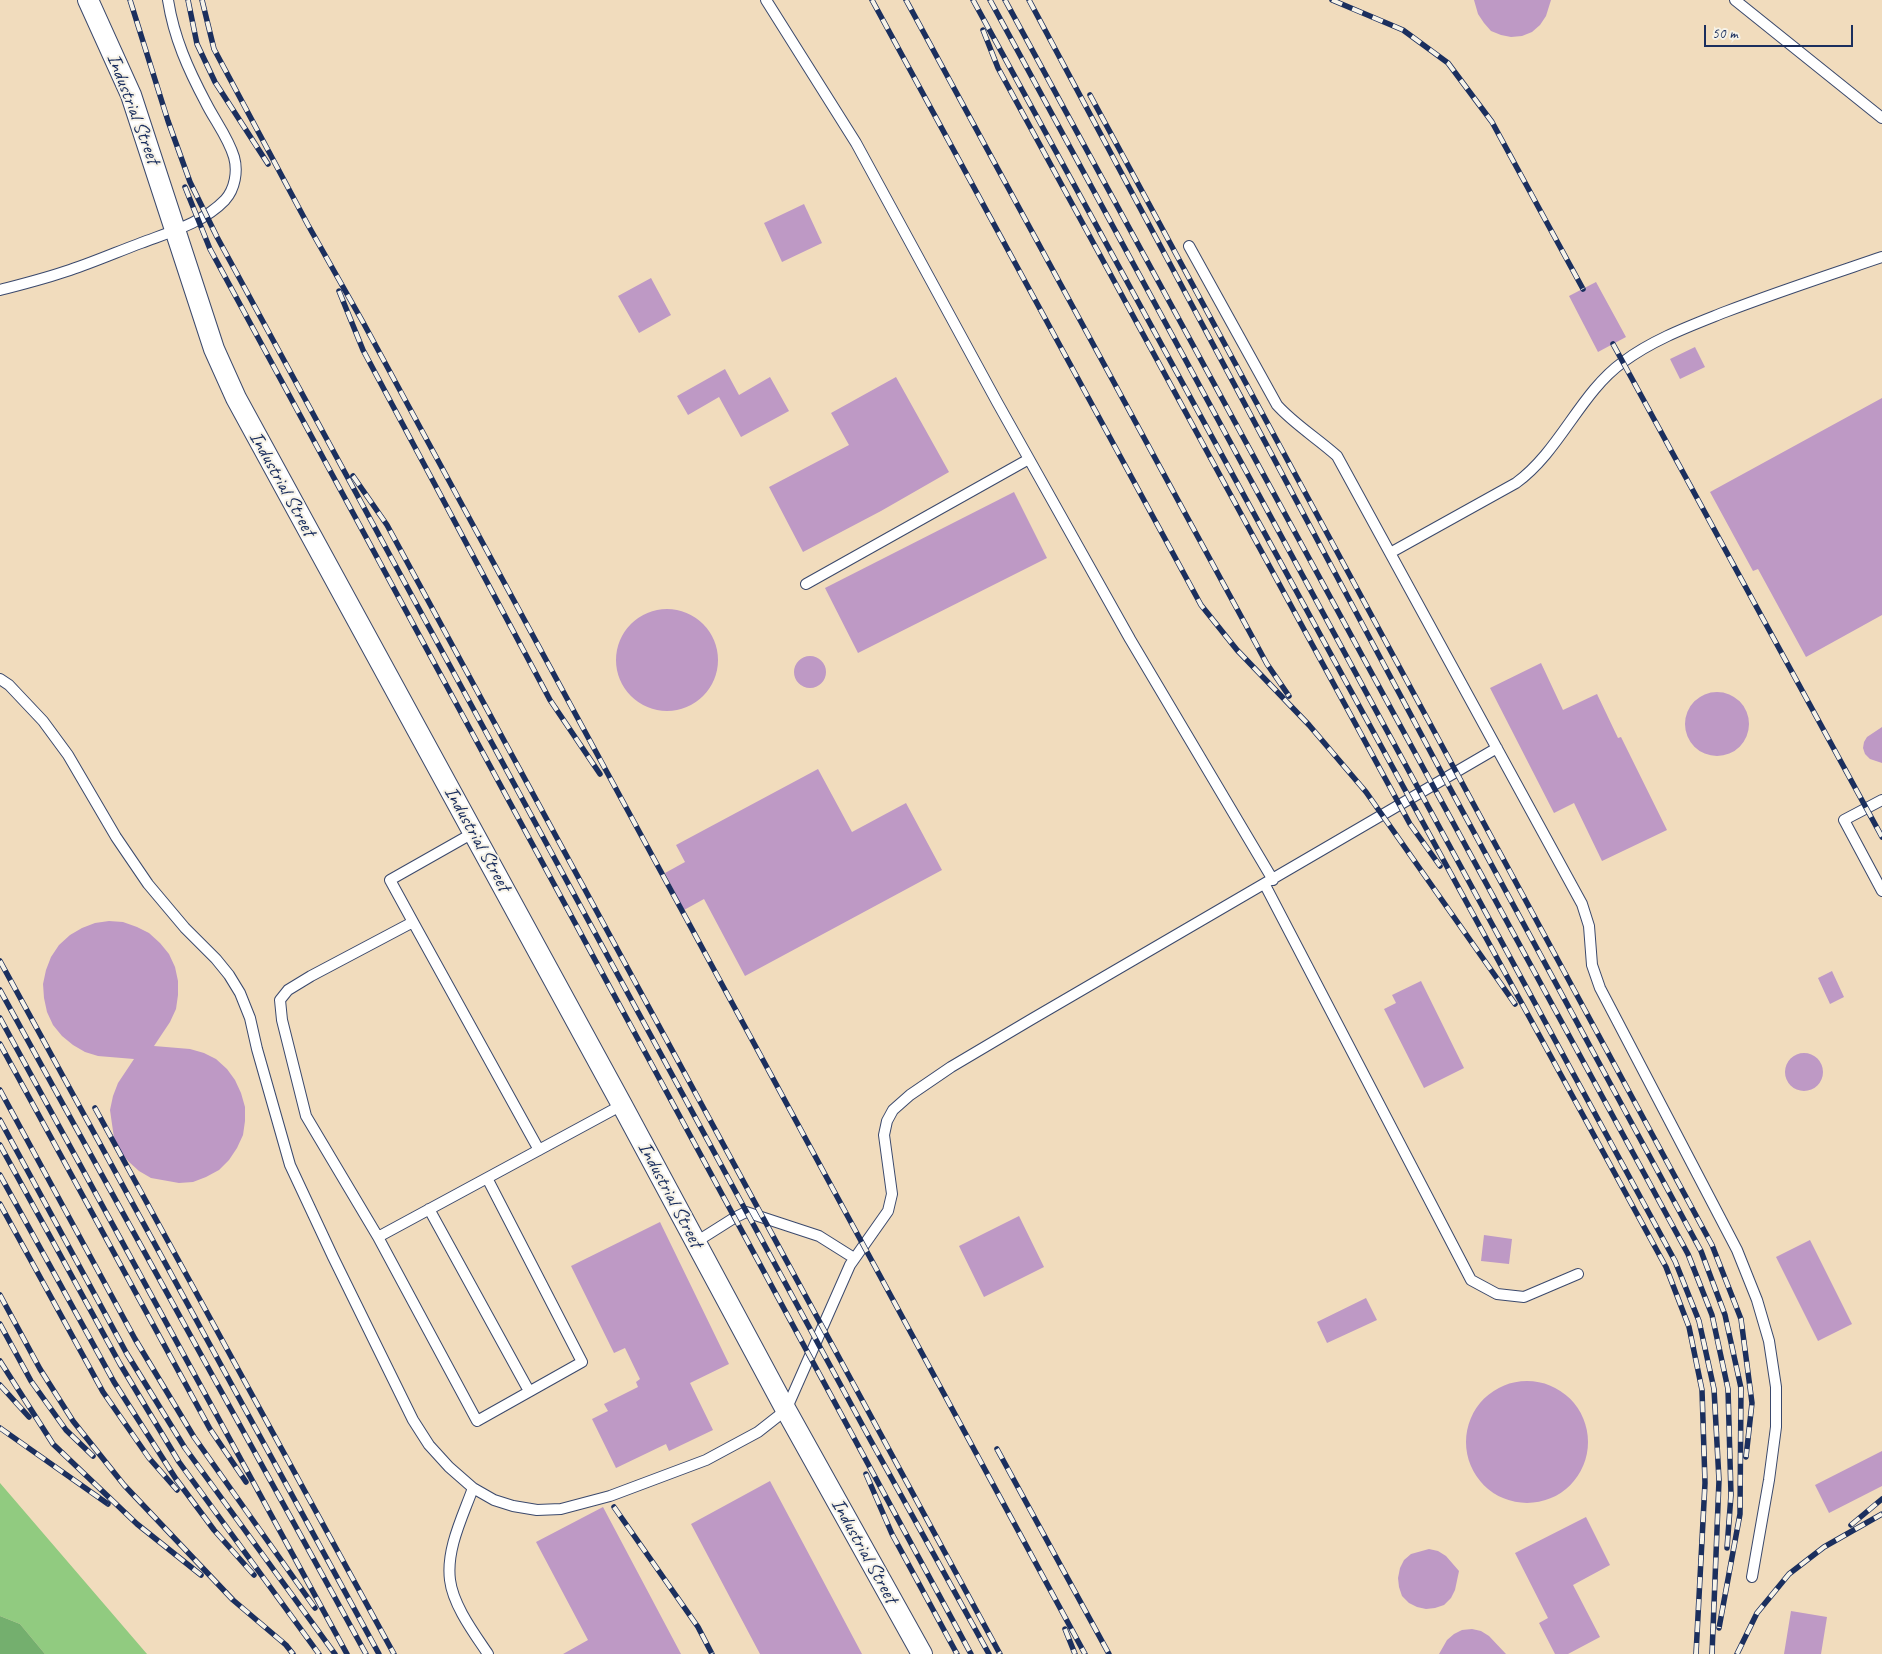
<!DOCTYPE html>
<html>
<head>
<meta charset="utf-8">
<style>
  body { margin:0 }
  #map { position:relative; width:1882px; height:1654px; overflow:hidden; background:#f1dcbd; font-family:Caveat,sans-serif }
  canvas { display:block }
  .scale { position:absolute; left:1704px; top:25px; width:149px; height:22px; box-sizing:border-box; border:2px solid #1b2f5e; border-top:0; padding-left:6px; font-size:15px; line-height:18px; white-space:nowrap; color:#1b2f5e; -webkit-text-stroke:4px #f7f3e8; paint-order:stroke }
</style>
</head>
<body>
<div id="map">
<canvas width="1882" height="1654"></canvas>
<div class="scale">50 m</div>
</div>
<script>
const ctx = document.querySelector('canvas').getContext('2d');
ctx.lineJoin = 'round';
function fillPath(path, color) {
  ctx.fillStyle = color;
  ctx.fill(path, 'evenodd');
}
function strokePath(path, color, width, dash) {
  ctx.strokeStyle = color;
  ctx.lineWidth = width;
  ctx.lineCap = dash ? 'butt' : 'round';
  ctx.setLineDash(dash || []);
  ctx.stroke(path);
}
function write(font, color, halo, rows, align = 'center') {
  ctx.font = font + ' Caveat,sans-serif';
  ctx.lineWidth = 4;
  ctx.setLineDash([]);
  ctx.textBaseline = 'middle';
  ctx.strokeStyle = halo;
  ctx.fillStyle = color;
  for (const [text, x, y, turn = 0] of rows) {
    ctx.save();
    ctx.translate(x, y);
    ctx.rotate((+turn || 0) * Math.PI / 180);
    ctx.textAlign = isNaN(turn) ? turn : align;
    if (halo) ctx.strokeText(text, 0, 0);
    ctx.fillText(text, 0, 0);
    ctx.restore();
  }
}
fillPath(new Path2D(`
  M0,1483l147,171h-102l-25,-30 -20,-8z`), '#91cb80');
fillPath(new Path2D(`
  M0,1616l20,8 25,30h-45z`), '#74af6e');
fillPath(new Path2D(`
  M1474,0h77l-5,16 -6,9 -8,7 -10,4 -11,1 -10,-2 -10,-4 -7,-8 -6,-9z
  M804,204l18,39 -40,19 -18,-39z
  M651,278l20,37 -32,18 -21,-37z
  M1596,282l30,55 -28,15 -29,-56z
  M1695,347l10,20 -25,12 -10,-20z
  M725,369l14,26 31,-18 19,34 -48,26 -22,-40 -31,18 -11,-19z
  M896,377l53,95 -68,39 -78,41 -34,-65 80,-42 -18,-32z
  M1882,398v217l-76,42 -48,-88 -5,2 -43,-79z
  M1014,492l33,66 -189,95 -33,-65z
  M616 660a51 51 0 1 1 102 0a51 51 0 1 1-102 0Z
  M794 672a16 16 0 1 1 32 0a16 16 0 1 1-32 0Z
  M1541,663l22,47 34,-16 21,44 3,-1 46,93 -65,31 -28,-58 -20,10 -64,-125z
  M1685 724a32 32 0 1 1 64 0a32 32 0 1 1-64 0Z
  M1882,727v36l-12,-4 -5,-5 -2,-6 1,-6 3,-5z
  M818,769l34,63 54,-29 36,67 -197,106 -41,-77 -20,11 -19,-37 20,-11 -9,-17z
  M109,921l14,1 14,5 12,6 11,10 9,11 6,13 3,14v14l-2,14 -6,13 -16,24 36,3 14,4 12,6 11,10 8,11 6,13 4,14v14l-2,14 -6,13 -8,12 -10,10 -13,7 -13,5 -14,1 -28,-5 -12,-7 -10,-9 -9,-11 -6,-13 -4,-28 3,-14 5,-13 16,-24 -36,-3 -13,-4 -12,-7 -11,-9 -9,-11 -6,-13 -3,-14 -1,-14 3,-14 5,-13 8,-12 11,-10 12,-7 13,-5z
  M1832,971l12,26 -14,7 -12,-26z
  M1421,981l43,87 -40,20 -40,-79 12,-6 -4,-8z
  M1785 1072a19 19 0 1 1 38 0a19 19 0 1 1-38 0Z
  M1019,1216l25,51 -60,30 -25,-51z
  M660,1222l69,142 -39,19 23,47 -44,21 -3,-7 -50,24 -24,-49 16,-8 -4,-7 34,-17 -2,-5 4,-3 -15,-31 -11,5 -43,-87z
  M1484,1235l28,4 -3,25 -28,-3z
  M1810,1240l42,84 -34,17 -42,-84z
  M1366,1298l11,22 -50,23 -10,-21z
  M1466 1442a61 61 0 1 1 122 0a61 61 0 1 1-122 0Z
  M1882,1451v35l-53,27 -14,-28z
  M770,1481l92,173h-102l-69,-130z
  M603,1507l78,147h-118l25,-14 -52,-98z
  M1586,1517l24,48 -37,20 27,52 -32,17h-13l-16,-31 9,-5 -33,-65z
  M1429,1549l9,2 8,5 13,15 -4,19 -4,8 -7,7 -9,3 -9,1 -9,-2 -8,-4 -7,-7 -3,-9 -1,-9 2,-10 4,-8 7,-6z
  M1791,1611l36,6 -6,37h-37z
  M1472,1629l9,2 8,5 17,18h-67l8,-14 7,-6 8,-4z`), '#be99c5');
const lane = new Path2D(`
  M766,0l90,143 141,259 133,237 143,241
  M1735,0l147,118
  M1189,246l88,159c17,19 40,33 60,51l245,448 7,22 3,39 8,23 137,262 20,50 12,41 7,46v40l-7,53 -17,97
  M0,290c23,-6 47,-12 70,-20 24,-8 47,-18 71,-27 29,-11 62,-20 84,-43 10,-11 13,-29 9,-43 -6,-20 -19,-36 -28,-54 -18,-34 -32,-65 -38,-103
  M1390,553l126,-70c44,-32 64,-90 107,-121 31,-23 67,-36 102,-50 52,-20 104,-37 157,-55
  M806,584l223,-125
  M0,679l9,6 34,36 25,34 48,82 32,47 37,44 31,31 13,16 11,18 10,25 7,31 33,116 43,92 80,163 16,25 20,22 24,21 21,12 19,6 24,4 24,-1 49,-13 96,-36 52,-28 28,-22 64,-145 38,-54 4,-17 -8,-59 3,-14 6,-11 17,-15 41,-28 81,-48 465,-271
  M1882,800l-38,20 38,71
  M1265,885l206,395 26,14 27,3 54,-23
  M413,922l-23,-42 83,-47
  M539,1150l-126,-228 -102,54 -23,14 -8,10 2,20 24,96 72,121 244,-132
  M429,1209l100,182
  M378,1237l99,184 105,-59 -95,-184
  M696,1242l38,-24 12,-6 73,24 35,22
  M473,1488c-10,28 -27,61 -23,92 3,25 24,53 38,74`);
const street = new Path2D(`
  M88,0l43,95 83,254 22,49 386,707 164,305 136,244`);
strokePath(lane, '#3b496c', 12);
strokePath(street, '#3b496c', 22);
strokePath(lane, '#fff', 10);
strokePath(street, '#fff', 20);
const rail = new Path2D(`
  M130,0l38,121 22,61 27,55 654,1204 118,213
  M188,0l9,44 18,38 53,82
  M202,0l12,49 94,176 56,99 721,1330
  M872,0l329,605 36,45 72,75 57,67 149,212
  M906,0l361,664 22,32
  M973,0l693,1267 23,60 13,63 3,93 -9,171
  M990,0l685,1261 24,60 15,68 5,91 -7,174
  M1005,0l683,1254 24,61 16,74 3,106 -4,53
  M1029,0l416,779 256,472 24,64 16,73 -1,126 -21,114
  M1332,0l71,30 45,33 44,59 91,167
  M983,30l15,38 412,756 30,42
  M1090,95l622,1150 29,74 11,84 -6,54
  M185,187l25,62 761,1405
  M339,291l24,59 187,350 50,74
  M1613,344l269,493
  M353,476l34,49 613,1129
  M0,961l379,693
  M0,990l366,664
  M0,1018l347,636
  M0,1044l210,385 36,53
  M0,1090l135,249 59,98 121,171
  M95,1108l299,546
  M0,1120l127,234 58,94 150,206
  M0,1145l120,219 59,98 140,192
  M0,1175l114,207 62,97 38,51 40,45
  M0,1204l103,188 46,66 28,32
  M0,1295l40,74 33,52 51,64 109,115 53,45 7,9
  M0,1324l31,57 35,49 27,26
  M0,1361l53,83 84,80 64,51
  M0,1385l29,32
  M0,1428l108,76
  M997,1449l112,205
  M866,1474l26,60 65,120
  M614,1507l84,120 14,27
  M1851,1525l31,-26
  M1065,1629l10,25
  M1737,1654l20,-41 32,-39 35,-27 58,-33`);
strokePath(rail, '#1b2f5e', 5.5);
strokePath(rail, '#f7f3e8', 4, [11]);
write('20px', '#1b2f5e', '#f7f3e8', [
  ["Industrial Street",133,109,69],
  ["Industrial Street",282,484,61],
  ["Industrial Street",477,839,61],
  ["Industrial Street",670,1195,62],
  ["Industrial Street",864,1551,61]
]);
</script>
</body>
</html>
